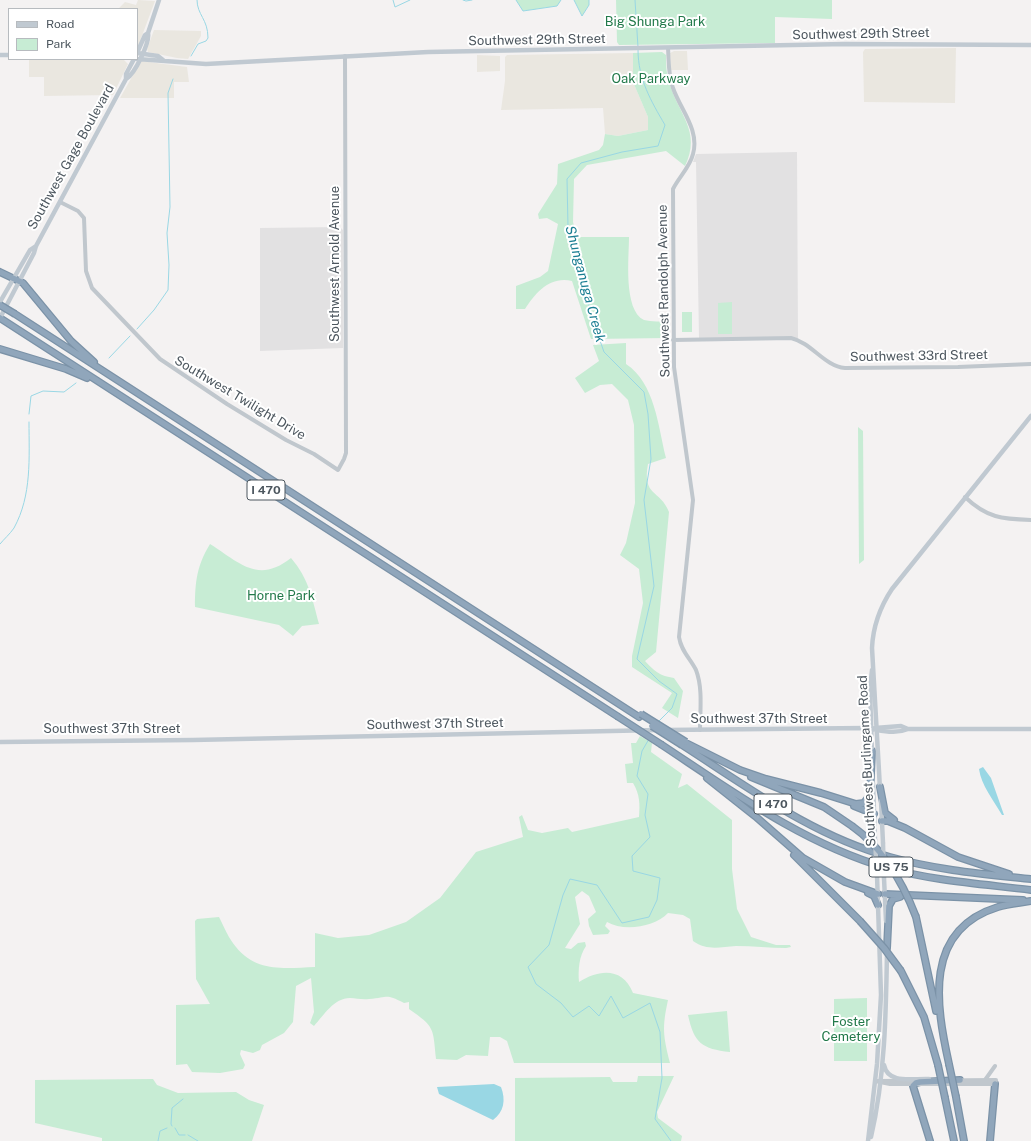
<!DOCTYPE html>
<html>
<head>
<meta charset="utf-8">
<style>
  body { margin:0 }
  #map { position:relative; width:1031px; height:1141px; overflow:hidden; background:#f4f2f2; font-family:"Public Sans",sans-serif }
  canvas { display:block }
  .legend { position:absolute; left:8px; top:8px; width:130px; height:52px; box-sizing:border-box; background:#fff; border:1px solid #b7bbbf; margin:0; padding:5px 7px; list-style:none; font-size:12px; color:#4c565e }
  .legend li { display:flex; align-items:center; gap:8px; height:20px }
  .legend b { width:20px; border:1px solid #b7bbbf }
</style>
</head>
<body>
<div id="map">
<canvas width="1031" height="1141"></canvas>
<ul class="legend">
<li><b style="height:5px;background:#c0c9d1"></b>Road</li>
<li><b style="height:11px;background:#c7ecd4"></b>Park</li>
</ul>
</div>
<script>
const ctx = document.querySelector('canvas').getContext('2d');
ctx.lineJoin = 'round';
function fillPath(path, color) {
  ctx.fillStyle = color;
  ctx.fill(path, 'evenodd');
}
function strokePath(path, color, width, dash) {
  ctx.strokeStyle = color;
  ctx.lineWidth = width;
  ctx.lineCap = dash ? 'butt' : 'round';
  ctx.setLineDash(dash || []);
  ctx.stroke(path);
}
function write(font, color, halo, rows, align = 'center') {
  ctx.font = font + ' "Public Sans",sans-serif';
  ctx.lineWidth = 4;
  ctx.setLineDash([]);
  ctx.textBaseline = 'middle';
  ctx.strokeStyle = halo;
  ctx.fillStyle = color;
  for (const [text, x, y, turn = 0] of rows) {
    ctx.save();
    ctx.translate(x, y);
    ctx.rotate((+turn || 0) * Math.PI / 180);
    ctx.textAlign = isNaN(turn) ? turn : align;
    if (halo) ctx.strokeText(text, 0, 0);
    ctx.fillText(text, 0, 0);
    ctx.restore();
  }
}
fillPath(new Path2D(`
  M138,0l17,1 -18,48v-40h-19l7,-7 11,3z
  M154,30l47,1v5l-13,23 -11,-1 -29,-6 -1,-3z
  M956,48l-1,55 -91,-1 -1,-50 2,-3z
  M674,51h13l1,19h-17l-1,-17z
  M633,53v29l15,35v13l-30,6 -13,-2 -2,-26 -102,2 4,-29v-24l2,-2z
  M477,55l23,1v15l-23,1z
  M29,59l95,1 4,4 -15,31 -69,1v-19h-15z
  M141,61l46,6 2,15h-15v16h-54z`), '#eae7e0');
fillPath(new Path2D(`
  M797,152l1,186h-99l-3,-176h-3l3,-8z
  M340,227l3,3v118l-83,3v-123z`), '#e2e1e2');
fillPath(new Path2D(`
  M516,0h45l-4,6 -34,5z
  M574,0h15v5l-7,11z
  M616,0h216v19l-57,-2v26l-156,2 -2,-3z
  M662,52l4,3c0,9 0,18 3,27 9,32 33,49 16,84l-19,-15 -79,14 -13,14 -1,43 4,15h52c0,20 -6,73 15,83 7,2 18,1 25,2v14l-2,2 -76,1 -19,-58c-22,-5 -36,11 -47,28h-9v-23l24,-9 8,-6 10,-47 -11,-6 -8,1 -1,-5 19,-30 1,-20 41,-14 4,-5 2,-11 13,2 30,-6v-13l-15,-35v-29z
  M732,302v32h-14v-31z
  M682,312h10v20h-10z
  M626,343v21c29,19 32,62 40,94l-18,6c-6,33 12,25 21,48l-13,140 -11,9c9,10 15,15 29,17l9,13 -5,27 -16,-10 10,-15 -40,-26v-11l11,-53 -4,-34 -19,-14 6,-12 9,-40 -1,-78 -6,-25 -16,-16 -12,1 -15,8 -10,-15 24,-17 -6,-16z
  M858,427l5,4 1,129 -5,4z
  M210,544c30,19 48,40 81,14 18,21 21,40 28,66l-17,2 -9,10 -14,-11 -84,-18c0,-25 2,-42 15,-63z
  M640,736l12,7 -1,9 31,22 -4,14 9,-4 45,36v49l5,40 14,28 25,8h14l1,2 -5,1c-16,0 -33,-2 -50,-2 -16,1 -29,5 -43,-5l-3,-22 -7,-4 -15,-2c-13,14 -44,19 -61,9l-2,4 5,5 -2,3 -15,1 -4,-9 -1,-7 8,-7 -7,-16 -7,-5 -7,6 5,27 -15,24 6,1 7,-6 7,-1 1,4c-7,10 -8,24 -7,36 20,-13 44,-15 54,11l35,7c-6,28 -5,35 2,63h-156l-7,-22 -7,-4h-10l-2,19 -22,-1 -9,5 -21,-1c-3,-31 -1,-32 -27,-50v-7l-5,1c-20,-10 -15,-5 -35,-4 -7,1 -13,-1 -19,-1 -16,0 -26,17 -36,28l-4,-3 4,-11 -3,-34 -15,8 -3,36 -9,11 -22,12 -2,5 -7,3 -12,-3 -1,4 5,11 -2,4 -23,4 -28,-1 -5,-8 -11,1v-60l34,-1 -14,-25 -1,-58 2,-2 22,-2c5,10 10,22 17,30 21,26 50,21 79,20v-34l23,5 31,-3 37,-13 34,-24 36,-46 47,-15 -4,-20 3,-2 6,15 14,3 26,-5 4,4 67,-15c1,-13 1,-22 -6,-34h-6l-2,-19 8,-1 -2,-20h5z
  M867,998v63h-33v-62z
  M727,1011l3,41c-28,-3 -36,-9 -42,-37z
  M638,1076h36l-17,36 1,6 24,18 -1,5h-166v-63l95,-1 3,5h24z
  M153,1079l4,6 21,8 58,-1 13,8 15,5 -12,36h-150v-3l-67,-15v-43z`), '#c7ecd4');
fillPath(new Path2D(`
  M983,767l8,11 13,37h-2c-8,-14 -21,-30 -23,-46z
  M494,1084l7,3c5,13 3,25 -8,33l-54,-26 -2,-7z`), '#99d7e4');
strokePath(new Path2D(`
  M393,0l2,7 15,-7
  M463,0l3,1 6,-1
  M516,0l7,11 34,-5 4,-6
  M574,0l8,16 7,-11v-5
  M635,0l3,47
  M638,50c0,29 13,51 27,75l-7,21 -36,6 -41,11 -14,16 1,48 16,46 6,39 14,40 40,40 4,22 3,45 -7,41 10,86 -17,73 22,22 18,13 -5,14 -14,14
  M191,56l7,-12 8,-3 2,-3c0,-19 -11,-23 -11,-38
  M137,329l17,-19 14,-20 1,-25 -2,-32 3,-26 -2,-114 5,-14
  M109,358l21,-22
  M29,414l2,-18 12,-5 21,1 12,-9
  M0,544c4,-5 10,-10 14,-16 18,-33 15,-70 15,-106
  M649,739l-7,12 -5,25 11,18 -3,21 5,22 -18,19 1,15 27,7 -3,22 -8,17 -27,6 -25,-38 -27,-6 -7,16 -14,50 -21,22 8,17 25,19 12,14 16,-11 10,10 12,-20 12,22 27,-15 10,29 2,46 -7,41 16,22
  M172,1126l-1,-2 1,-16 11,-9
  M175,1128l4,7h6
  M188,1135l10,6
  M158,1141l2,-10 7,-3`), '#99d7e4', 1);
const motorway = new Path2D(`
  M0,272l23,11 48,58 23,21
  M15,314l624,403
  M0,318l617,398
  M0,349l66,20 21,9
  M688,744l52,26 26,9 55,14 35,11 8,-1 6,-8 2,-44
  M662,745c71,47 142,99 225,123 47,13 96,16 144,22
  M682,745c67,43 131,91 208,112 46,13 94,17 141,22
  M751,777l73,30 28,19
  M707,778l48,38 48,42 42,24 33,12
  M880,787l5,26 9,7
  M854,806l20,8
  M882,821h6l17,7 53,29 51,17
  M794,855l66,66
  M868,893l6,3 4,9
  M885,894l138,6
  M916,917l20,94
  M887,948l2,-42 4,-7 7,-2
  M901,971l23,46 14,48
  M949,1064c-13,-59 -26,-134 49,-157 10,-3 22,-4 33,-6
  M956,1097l8,44
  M945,1098l9,43
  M930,1141l-17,-55 3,-3 4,-1 40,-2
  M990,1141l5,-57`);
strokePath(motorway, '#7b92a7', 8);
strokePath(new Path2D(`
  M668,48c1,14 0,27 5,40 7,21 27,42 20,66 -3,13 -14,23 -20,35l1,178 19,133 -14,137c2,14 11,21 17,33 7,18 4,41 4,60
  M60,202l18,9 6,7 2,53 6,17 68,71 67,45 59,36 28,14 24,16 6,-11 2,-6 -1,-397
  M673,340l118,-2c21,5 33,28 54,30l113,-1 73,-3
  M965,497c22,21 37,22 66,23
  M985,1080l10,-14
  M996,1080l-1,4h-105l-15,-3z`), '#c0c7cd', 4);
strokePath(new Path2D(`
  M137,53l21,3 5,4
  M137,53l8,-18 3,-2
  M0,55h9
  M137,59l69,5 222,-12 417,-8 186,1
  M126,79v-5l8,-15
  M0,302l30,-52 6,-4
  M0,318l34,-65 2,-7 90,-167c9,-5 24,-37 22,-46l11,-33
  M875,728l26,-2 7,3h123
  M666,730l200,-2c15,2 28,7 42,1
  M0,742l193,-2 465,-10
  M872,754l-2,-65 2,-19
  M873,783l2,57
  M880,789l-8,-141c1,-22 8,-41 20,-59l139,-173
  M881,801l2,42
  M884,878l2,43
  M884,1065c4,20 30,13 45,14
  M871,1137c14,-60 15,-123 16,-185
  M868,1141l9,-77 4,-69 -4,-120`), '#c0c9d1', 4.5);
strokePath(motorway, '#90a6bb', 5.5);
const motorwayBridge = new Path2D(`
  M0,305l15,9
  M641,714l45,28
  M617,716l45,29
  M652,726l30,19
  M852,826c31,22 51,57 64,91
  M860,921l24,27 17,23
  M949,1064l7,33
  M938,1065l7,33`);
strokePath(motorwayBridge, '#7b92a7', 8, []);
strokePath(new Path2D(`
  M875,840l2,35
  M883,843l1,35`), '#c0c9d1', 4.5);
strokePath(motorwayBridge, '#90a6bb', 5.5);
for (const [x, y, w] of [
  [266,490,38],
  [773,804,38],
  [891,867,44]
]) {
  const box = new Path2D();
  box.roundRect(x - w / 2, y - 10, w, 20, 3);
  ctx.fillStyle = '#fff';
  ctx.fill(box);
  strokePath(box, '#4c565e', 1);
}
write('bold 12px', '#4c565e', null, [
  ["I 470",266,490],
  ["I 470",773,804],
  ["US 75",891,867]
]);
write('13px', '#22794a', '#fff', [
  ["Big Shunga Park",655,22],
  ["Oak Parkway",651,79],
  ["Horne Park",281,596],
  ["Foster",851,1022],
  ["Cemetery",851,1037]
]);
write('13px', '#4c565e', '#fff', [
  ["Southwest 29th Street",861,34,-1],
  ["Southwest 29th Street",537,40,-1],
  ["Southwest Gage Boulevard",71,157,-61],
  ["Southwest Arnold Avenue",335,264,-90],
  ["Southwest Randolph Avenue",664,291,-91],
  ["Southwest 33rd Street",919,356,-1],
  ["Southwest Twilight Drive",240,398,31],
  ["Southwest 37th Street",759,719],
  ["Southwest 37th Street",435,724,-1],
  ["Southwest 37th Street",112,729],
  ["Southwest Burlingame Road",867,761,-93]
]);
write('italic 14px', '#1b7e92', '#fff', [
  ["Shunganuga Creek",585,284,75]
]);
</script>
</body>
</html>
